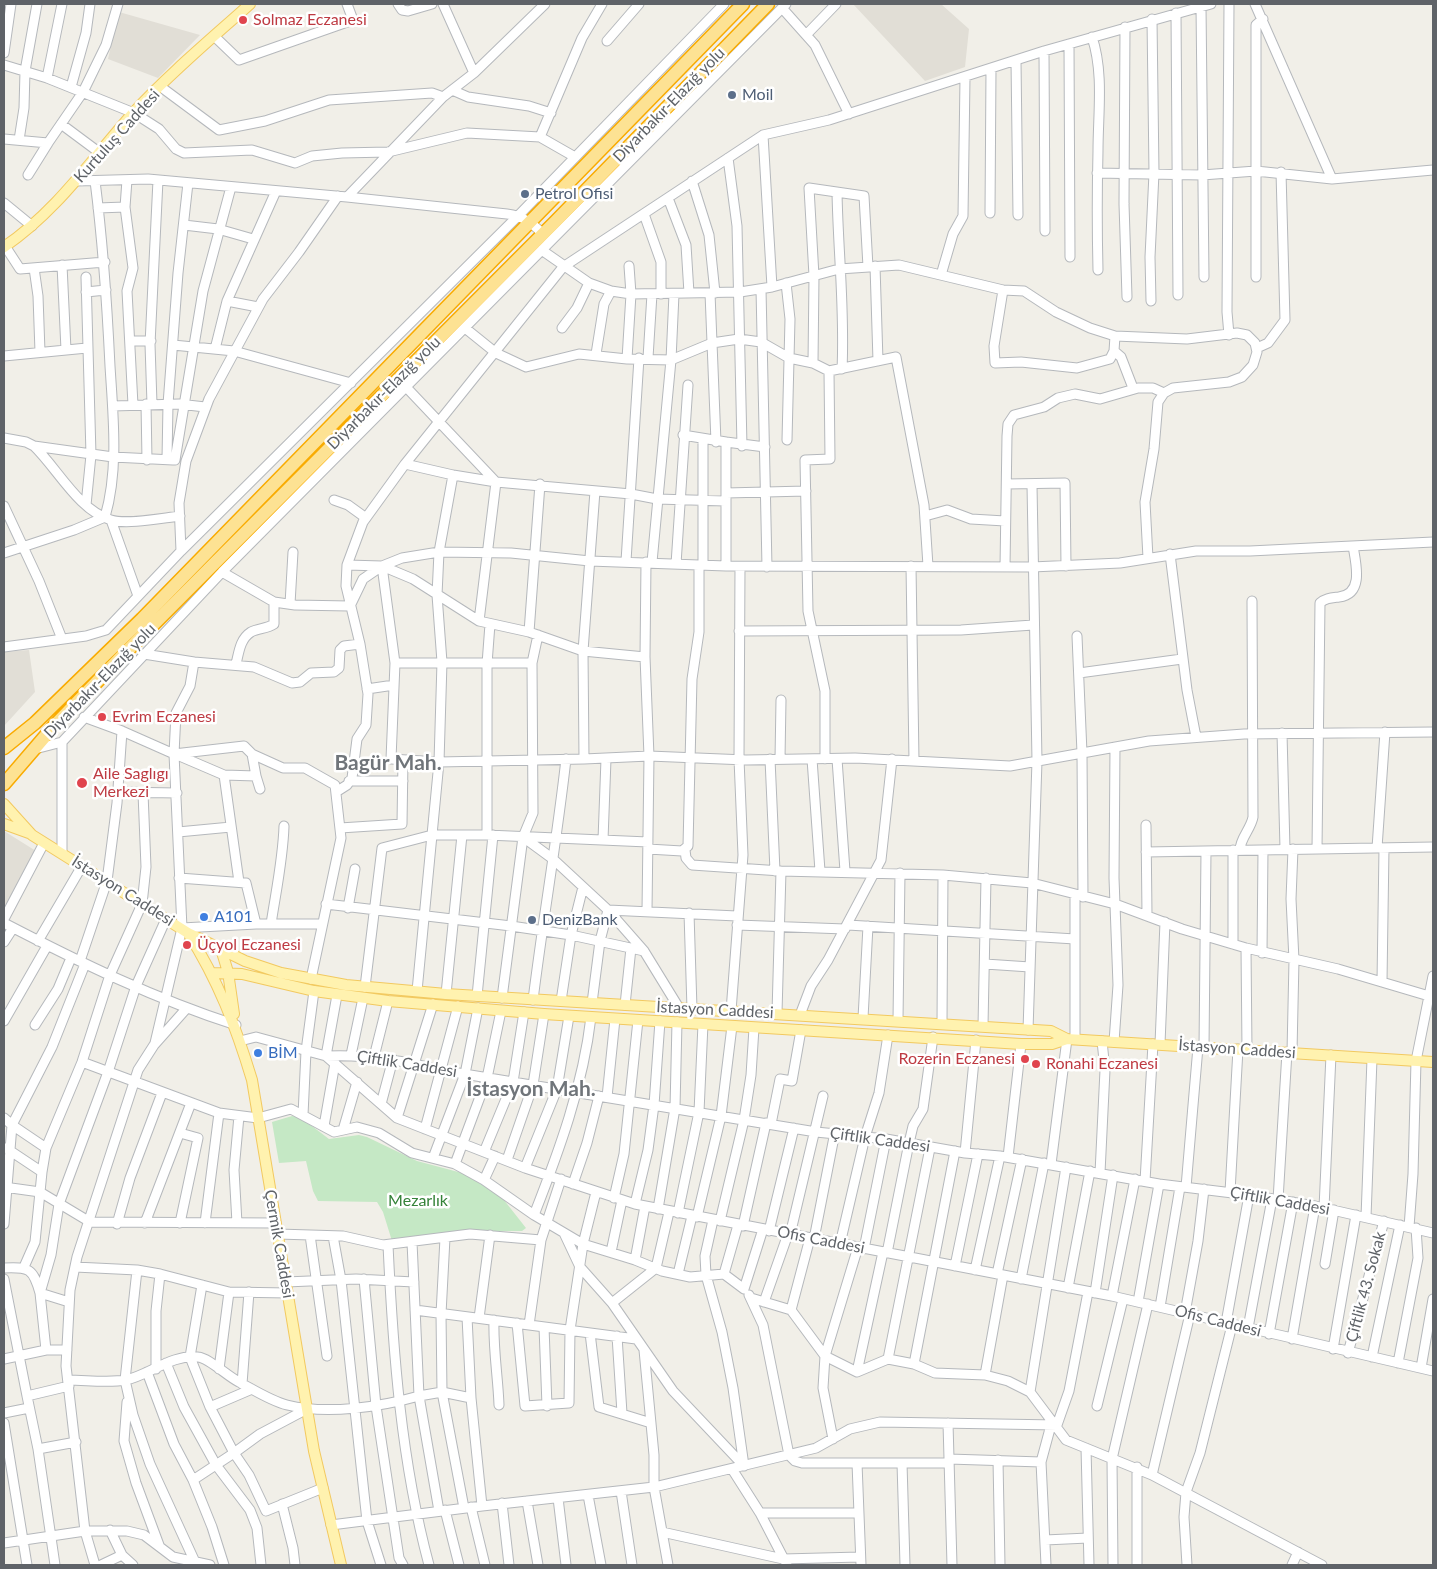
<!DOCTYPE html>
<html>
<head>
<meta charset="utf-8">
<style>
  body { margin:0 }
  #map { position:relative; width:1437px; height:1569px; overflow:hidden; background:#f1efe8; font-family:Lato,sans-serif }
  canvas { display:block }
  .frame { position:absolute; inset:0; border:5px solid #5f6368; pointer-events:none }
</style>
</head>
<body>
<div id="map">
<canvas width="1437" height="1569"></canvas>
<div class="frame"></div>
</div>
<script>
const ctx = document.querySelector('canvas').getContext('2d');
ctx.lineJoin = 'round';
function fillPath(path, color) {
  ctx.fillStyle = color;
  ctx.fill(path, 'evenodd');
}
function strokePath(path, color, width, dash) {
  ctx.strokeStyle = color;
  ctx.lineWidth = width;
  ctx.lineCap = dash ? 'butt' : 'round';
  ctx.setLineDash(dash || []);
  ctx.stroke(path);
}
function write(font, color, halo, rows, align = 'center') {
  ctx.font = font + ' Lato,sans-serif';
  ctx.lineWidth = 5;
  ctx.setLineDash([]);
  ctx.textBaseline = 'middle';
  ctx.strokeStyle = halo;
  ctx.fillStyle = color;
  for (const [text, x, y, turn = 0] of rows) {
    ctx.save();
    ctx.translate(x, y);
    ctx.rotate((+turn || 0) * Math.PI / 180);
    ctx.textAlign = isNaN(turn) ? turn : align;
    if (halo) ctx.strokeText(text, 0, 0);
    ctx.fillText(text, 0, 0);
    ctx.restore();
  }
}
fillPath(new Path2D(`
  M853,4h88l28,25 -4,38 -40,14z
  M119,12l81,23 -42,43 -50,-19z
  M29,650l6,42 -31,34v-74z
  M4,831l32,20 -32,57z`), '#e1ded6');
fillPath(new Path2D(`
  M292,1116l8,1 29,22 30,-4 8,2 50,24 45,12 38,22 26,33 -4,3h-55l-75,10 -9,-29 -6,-10 -59,-1 -5,-10 -7,-30 -27,2 -7,-41z`), '#c5e8c5');
const minor = new Path2D(`
  M398,4l4,6 6,1 24,-7
  M443,4l31,69
  M1255,4l77,175
  M1201,6l3,271
  M782,8l33,37 34,69
  M1176,13l2,282
  M1125,27l-1,177 3,93
  M806,35l30,-31
  M214,36l25,24 114,-40 -6,-16
  M1092,37c12,36 6,76 6,114 -1,40 -1,79 0,119
  M607,41l32,-37
  M1069,44l1,213
  M1044,51l1,180
  M4,53l7,-49
  M1016,61l2,154
  M4,65l43,13 87,35 25,16 17,20 8,4 68,-3 43,13 17,-7 30,-3 46,-1 79,-19 73,4 35,20
  M47,78l15,-74
  M71,87l15,-54 4,-29
  M161,87l58,43 46,-9 64,-21 103,-7 11,4
  M452,90l16,7 61,9 22,7
  M61,124l39,29
  M763,135l9,152
  M540,137l42,-99 20,-34
  M4,139l44,4 -20,32
  M19,140l5,-32 1,-37 12,-67
  M48,143l35,-51 23,-47 12,-41
  M728,158l9,68 5,220
  M1097,173l105,2 54,-4 76,8 101,-9
  M127,180l-2,27 8,61 -6,23 6,114
  M77,181l71,-2 199,18 160,17c16,2 25,9 36,20
  M692,181l17,54 6,58
  M837,192c1,59 8,118 5,177
  M347,197l96,-100 31,-24 71,-69
  M668,198l18,47 3,48
  M4,203l28,23
  M98,208l27,-1
  M990,213l1,-144
  M644,214l17,48v32
  M184,225l34,4 35,10
  M5,246l15,23 85,-7
  M543,251l46,32 22,8 20,3 109,-2 32,-5 67,-18 60,-4 104,25 21,1 32,21 34,16 25,8 72,3 50,-6 10,2 8,8 2,9 -4,13 -11,12 -13,5 -56,6 -9,5 -6,9 -4,47 -9,53 3,56
  M62,265l4,85
  M875,266l3,95
  M34,268l4,28 2,56
  M941,275l12,-41 10,-18 2,-138
  M1256,277v-252l7,-6
  M786,283l4,36 -3,121
  M761,289l6,278
  M1003,290l-9,56 1,17 26,-1 56,6 33,-9 4,-8 1,-15
  M86,292l20,-2
  M710,293l6,149
  M227,301l31,6
  M1151,301l-1,-44 4,-84 -2,-154
  M465,328l31,25 30,14 53,-13 48,5 44,1 41,-17 27,-4 22,3 28,16 24,5 16,8 67,-14 28,148 4,61
  M562,328l15,-20 12,-25
  M1229,335l-2,-23 2,-308
  M130,341h21
  M173,345l61,6 117,32
  M1257,348l11,-5 17,-23 -4,-148
  M215,349l12,-48 49,-110
  M1114,351l7,6 12,31
  M596,354l8,-50 7,-13
  M4,356l83,-8
  M648,358l4,-64
  M627,359l4,-65 -2,-28
  M813,363l1,-87 -5,-88 55,8 4,71
  M406,387l90,95 -17,139
  M146,404l1,56
  M152,404l-2,-60 8,-164
  M113,406l66,-2 26,3
  M683,435l43,7v124
  M4,438l22,4 8,4c23,22 45,65 77,74 16,5 51,-2 69,-4
  M726,442l39,5
  M34,446l79,11 60,3
  M167,459l1,-55 10,-131 10,-90
  M175,460l28,-169 28,-104
  M405,464l48,11 43,7 135,12 26,5 68,2
  M1007,484l58,-1 1,83
  M726,493l80,-2
  M334,500l14,5 18,13
  M86,505l5,-50 -5,-178
  M4,506l35,75 23,58
  M925,516l22,-6 24,9 34,2
  M111,520l27,76
  M181,551l-2,-48 7,-42 23,-62 54,-100 36,-47 39,-56
  M4,553l70,-23 31,-13c14,-48 8,-102 5,-151 -3,-62 -7,-123 -15,-185
  M1170,554l17,136 9,47
  M626,561l13,-203
  M646,562l-1,95 4,99 -2,155
  M652,562l19,-202 3,-66
  M676,564l12,-179
  M347,565l35,1 31,13 66,42 50,11 54,19 62,6
  M703,565v-126
  M382,566l13,97 -4,96 48,3 145,-3 65,-3 97,4 109,-2 155,8 139,-25 95,-7 189,-2
  M911,566l3,195
  M1005,567l2,-131 1,-12 6,-9 30,-8 14,-9 17,-4 25,5 38,-11h15l11,5
  M222,572l52,30 21,3 54,1
  M290,604l3,-52
  M350,606l13,-27 19,-13 20,-8 37,-6 72,1 79,8 136,5 306,1 88,-4 76,-12h54l183,-9
  M739,631l222,-1 72,-5
  M529,632l11,-148
  M1077,636l5,117 1,144
  M4,647l82,-11 20,-6 75,-79 337,-335 206,-212
  M144,654l50,8 -4,24 -14,27 -2,41
  M194,662l60,5 38,16 8,-1 11,-9 23,-1 5,-4 1,-18 4,-4 16,-2
  M395,663h137
  M236,664c3,-12 4,-25 15,-32 7,-4 16,-3 23,-8v-22
  M1079,673l103,-14
  M367,689l27,-4
  M122,731l52,23 8,174 -27,115
  M1282,733l3,116
  M35,749l27,-7
  M174,754l70,-8 8,8 31,14h22l30,17 6,53 -30,141
  M175,754l49,21 32,1 4,13
  M252,754l4,22
  M584,759l-1,-108 12,-160
  M770,759l5,112
  M780,759l1,-59
  M812,759l8,112
  M825,759v-68l-17,-80 -3,-151 25,-1 -1,-88
  M837,759l8,112
  M224,775l15,107
  M349,781h54
  M118,792l59,1
  M336,792l11,-7 5,-7 5,-39 9,-14 2,-31 -8,-50 -14,-58 1,-21 16,-43 42,-58 158,-197 200,-132 66,-15 215,-69 167,-47
  M1146,825l1,90
  M340,828l62,-4 1,-64
  M178,832l53,-5
  M487,835v-171l3,-40
  M523,837l30,22 55,51 36,41 35,57
  M603,840l3,-81
  M1377,848l8,-116
  M648,849l34,2 6,-5 4,-167 7,-47v-67
  M1317,849l3,-246c6,-5 11,-5 19,-6 25,-3 17,-33 14,-51
  M685,850l1,8 6,7 89,6 162,4 89,8 83,21 67,25 64,19 92,21 91,27
  M1233,850v94
  M1240,850c0,-12 11,-21 13,-33l-1,-216
  M1146,852l287,-5
  M62,853v-111l160,-170 564,-568
  M179,878l67,5 10,41
  M1075,895v144
  M326,904l185,22 60,9 73,16
  M348,908l7,-39
  M689,913l3,96
  M4,919l40,-76
  M4,923c75,39 151,76 232,102
  M271,924c5,-33 12,-65 13,-98
  M737,925l108,4
  M848,925l227,14
  M182,928l74,-4h65
  M38,941l44,-75
  M4,942l9,-14
  M1246,948l1,102
  M1262,953l1,-103
  M80,961l27,-80 10,-78 5,-72 -38,-14
  M985,964l45,3
  M1382,982l2,-134
  M365,987l17,-139 50,-13h55l161,7
  M417,991l22,-229 3,-100 -5,-67 2,-43 14,-77
  M446,994l16,-159
  M337,995l-11,61c39,-2 76,4 114,14l376,62 70,7 79,14 35,3 159,28 90,11 66,11 118,27
  M477,996l16,-161
  M502,998l21,-161 10,-24 -1,-150 6,-28
  M533,1000c10,-81 24,-160 33,-241
  M561,1001l10,-66 12,-48
  M592,1003l8,-62 8,-31 129,6
  M625,1005l6,-57
  M731,1011l12,-156 -4,-96 1,-192
  M777,1013l4,-142
  M800,1015l11,-29 17,-26 53,-100 11,-101
  M863,1018l5,-92
  M898,1020l2,-147
  M4,1021l43,-75
  M942,1023l1,-148
  M35,1025l23,-36 13,-31
  M983,1026l3,-148
  M1028,1030l9,-269 -5,-276
  M240,1041l16,-4 70,19 71,62 128,50 110,36 477,92 321,75
  M1114,1042l4,-57 -4,-107 1,-131
  M1160,1044l5,-122
  M1204,1047l2,-196
  M1292,1052l2,-92 -3,-61 2,-50
  M351,1055l12,-57
  M374,1057l14,-56
  M82,1062l137,51 39,5 33,-9 43,23 23,-5 22,6 33,20 43,11 29,16 50,35 49,29 52,16 27,11 28,6 34,-3 20,15 19,-60
  M607,1097l8,-78
  M381,1104l12,-45
  M303,1115l3,-64 8,-60
  M4,1118l8,7 40,-78 33,-83
  M397,1118l36,-114
  M771,1124l9,-45 12,2 9,-51
  M324,1126l11,-63
  M425,1129l33,-123
  M343,1130l14,-48
  M180,1133l18,5 -18,85
  M6,1148l36,24 -7,70 -11,25
  M46,1148l36,-86 28,-87 32,-71 4,-37 -3,-74
  M484,1152l29,-70 11,-70
  M965,1153l11,-113
  M1008,1157l13,-113
  M433,1158l32,-84 13,-66
  M507,1160l26,-75 11,-71
  M455,1164l32,-86 14,-67
  M1051,1164l16,-125
  M525,1168l32,-79 12,-73
  M1100,1173l5,-103 -3,-29
  M484,1180l11,-24
  M1145,1181l8,-137
  M573,1184l14,-41 12,-47
  M4,1187l36,5 50,30 186,1
  M1186,1187l12,-140
  M1230,1192l8,-143
  M614,1198l10,-44 14,-134
  M1278,1200l9,-148
  M635,1204l13,-54 6,-45 6,-84
  M1324,1208l7,-153
  M658,1209l17,-101 2,-86
  M678,1213l21,-101 4,-88
  M534,1215c25,-64 49,-129 57,-198
  M697,1217l24,-101 11,-90
  M1366,1217l6,-158
  M713,1220l-8,36 1,19 16,57 11,56 11,78
  M720,1221l24,-101 7,-45 3,-47
  M145,1223l46,-120
  M205,1223l14,-110
  M237,1223l-3,-53 5,-54
  M4,1224l8,-99 34,23 -4,24
  M117,1224l13,-46 32,-85
  M743,1226l23,-103
  M1409,1227l4,-53 3,-113 17,-85
  M769,1231l25,-103
  M564,1233l16,34 32,36 44,-35 13,-56
  M278,1234l65,2 40,9 87,-11 71,6 20,-61
  M310,1235l17,121
  M790,1235l33,-139
  M333,1236l8,44 26,241 14,44
  M445,1238l-4,76 1,78 22,116
  M814,1239l21,-107
  M412,1242l7,154 23,-4 29,6
  M840,1244l25,-107 14,-44 9,-58
  M388,1245c5,107 13,216 41,320
  M864,1249l22,-110
  M611,1252l11,-52
  M887,1253l22,-110 4,-17 10,-17 10,-72
  M635,1260l10,-54
  M1325,1264l9,-54
  M955,1266l23,-112
  M75,1267l62,3 -12,110 8,35 17,49 45,98
  M4,1268c25,-1 29,0 36,25l29,9
  M137,1270l23,4 -4,37v58
  M975,1270l25,-114
  M160,1274l69,18 59,1
  M678,1274l14,-58
  M724,1274l14,-49
  M997,1274l25,-115
  M4,1279l23,117
  M364,1279l12,127 23,152 4,7
  M1021,1279l23,-116
  M286,1282l70,-3 58,3
  M202,1285l-12,72 20,50 24,46 26,-19 47,-25
  M1068,1288l22,-117
  M1095,1293l18,-118
  M749,1295l14,30 26,130 6,6 7,2h147
  M1112,1296l23,-117
  M751,1298l40,12 34,46 32,16 31,-13 26,5 21,9 50,2 23,6 22,11 36,48 86,35 170,90
  M764,1302l24,-68
  M1138,1302l21,-118
  M612,1303l61,88 71,75
  M1160,1307l20,-120
  M415,1310l221,29
  M791,1310l19,-72
  M1185,1313l13,-72 6,-52
  M467,1317l4,81 11,108
  M479,1318l11,-83
  M494,1320c-1,29 4,57 5,85
  M517,1323l8,83 44,-3 1,-73 13,-86 13,-52
  M1226,1323l23,-128
  M529,1325l12,-85
  M544,1327l3,79
  M1248,1328l24,-129
  M590,1333l9,74 52,16
  M1269,1334l24,-132
  M617,1336l5,77
  M1292,1339l23,-133
  M1333,1349l23,-134
  M67,1350h-21l-6,-57 11,-38 8,-51 49,-132 28,-86 30,-67
  M644,1350l10,105v32l14,78
  M1348,1353l36,-132
  M1372,1357l28,-132
  M4,1359l42,-9
  M888,1359l42,-211
  M166,1363l18,44 32,58 34,45 7,18 4,37
  M1398,1363l20,-105 -2,-30
  M914,1364l41,-213
  M1421,1368l12,-69
  M219,1369l10,-77
  M147,1372l27,72 19,36 19,47 12,38
  M857,1372l26,-120
  M985,1375l18,-100
  M68,1380c18,0 40,3 58,0 23,-5 46,-26 72,-23 11,1 29,19 41,25 15,8 32,19 48,23 40,10 93,2 132,-9l20,115
  M242,1384l7,-92
  M1030,1392l36,-225
  M127,1402l-3,39 12,42 23,62
  M1097,1406l26,-107
  M210,1407l42,-18
  M4,1413l25,-5
  M4,1423l23,142
  M948,1423l4,142
  M833,1439l-10,-51 2,-32 33,-109
  M1086,1448l3,117
  M38,1449l-11,-53 42,-10
  M949,1459l92,3
  M998,1460l2,105
  M857,1463l4,102
  M902,1463l3,102
  M1137,1467v98
  M732,1469l28,44 27,52
  M1152,1475l38,-161
  M193,1480l41,-27 15,22 17,36 57,-23
  M621,1491l11,74
  M588,1495l13,70
  M558,1498l8,67
  M527,1501l11,64
  M502,1503l7,62
  M282,1504l11,44 2,17
  M471,1507l14,58
  M445,1510l14,55
  M760,1513h99
  M331,1525l151,-19 172,-19 162,-39 34,-19 30,-7 177,3 12,-34 19,-99
  M110,1530l12,25 11,10
  M662,1532l121,27 77,-2
  M1045,1540l43,-2
  M4,1543l81,-12h42l17,4 29,22 37,8
  M55,1565l-17,-116 38,-7
  M95,1565l-10,-34 -19,-165 4,-76 7,-33 61,-187 16,-25 32,-36
  M101,1565l21,-10
  M1046,1565l-5,-103 10,-37
  M1113,1565l-1,-106 36,-155
  M1187,1565l-3,-48 2,-25 14,-39 32,-128
  M1292,1565l6,-13`);
const major = new Path2D(`
  M4,247c53,-36 87,-87 129,-134 36,-39 78,-74 117,-109
  M4,804l28,31 156,98 57,28 36,12 65,12 100,9 605,37 16,8 366,23
  M4,824l25,9
  M188,933c30,47 48,94 64,147l62,371 27,114
  M221,949l7,23 6,42
  M212,973l30,1 72,17 74,10 156,13 477,30h31l15,-5`);
const highway = new Path2D(`
  M4,748l31,-25 107,-104 601,-615
  M4,784l50,-58 67,-69 435,-436 212,-217`);
strokePath(minor, '#b5b8bc', 11);
strokePath(major, '#f2c960', 12);
strokePath(highway, '#f9ab00', 15);
strokePath(minor, '#fff', 9);
strokePath(major, '#fff2af', 10);
strokePath(highway, '#fde293', 12);
for (const [x, y, r, color] of [
  [243,20,5,"#e0444e"],
  [732,95,5,"#5c6f8a"],
  [525,194,5,"#5c6f8a"],
  [102,717,5,"#e0444e"],
  [82,783,6,"#e0444e"],
  [204,917,5,"#3f7fe0"],
  [532,920,5,"#5c6f8a"],
  [187,945,5,"#e0444e"],
  [258,1053,5,"#3f7fe0"],
  [1025,1059,5,"#e0444e"],
  [1036,1064,5,"#e0444e"]
]) {
  const dot = new Path2D();
  dot.arc(x, y, r, 0, 2 * Math.PI);
  ctx.fillStyle = color;
  ctx.fill(dot);
  strokePath(dot, '#fff', 2);
}
write('16px', '#be3a42', '#fff', [
  ["Solmaz Eczanesi",253,20],
  ["Evrim Eczanesi",112,717],
  ["Aile Saglıgı",93,774],
  ["Merkezi",93,792],
  ["Üçyol Eczanesi",197,945],
  ["Rozerin Eczanesi",1015,1059,"right"],
  ["Ronahi Eczanesi",1046,1064]
], 'left');
write('16px', '#4e5e75', '#fff', [
  ["Moil",742,95],
  ["Petrol Ofisi",535,194],
  ["DenizBank",542,920]
], 'left');
write('16px', '#5f6368', '#fff', [
  ["Diyarbakır-Elazığ yolu",669,105,-46],
  ["Kurtuluş Caddesi",117,136,-48],
  ["Diyarbakır-Elazığ yolu",384,393,-45],
  ["Diyarbakır-Elazığ yolu",100,681,-46],
  ["İstasyon Caddesi",123,891,32],
  ["İstasyon Caddesi",715,1010,3],
  ["İstasyon Caddesi",1237,1049,4],
  ["Çiftlik Caddesi",407,1064,9],
  ["Çiftlik Caddesi",880,1140,8],
  ["Çiftlik Caddesi",1280,1201,10],
  ["Ofis Caddesi",821,1240,11],
  ["Çermik Caddesi",279,1244,80],
  ["Çiftlik 43. Sokak",1366,1287,-75],
  ["Ofis Caddesi",1218,1321,14]
]);
write('16px', '#366cbe', '#fff', [
  ["A101",214,917],
  ["BİM",268,1053]
], 'left');
write('16px', '#348238', '#fff', [
  ["Mezarlık",418,1201]
]);
write('bold 21px', '#70757a', '#fff', [
  ["Bagür Mah.",388,763],
  ["İstasyon Mah.",531,1089]
]);
</script>
</body>
</html>
